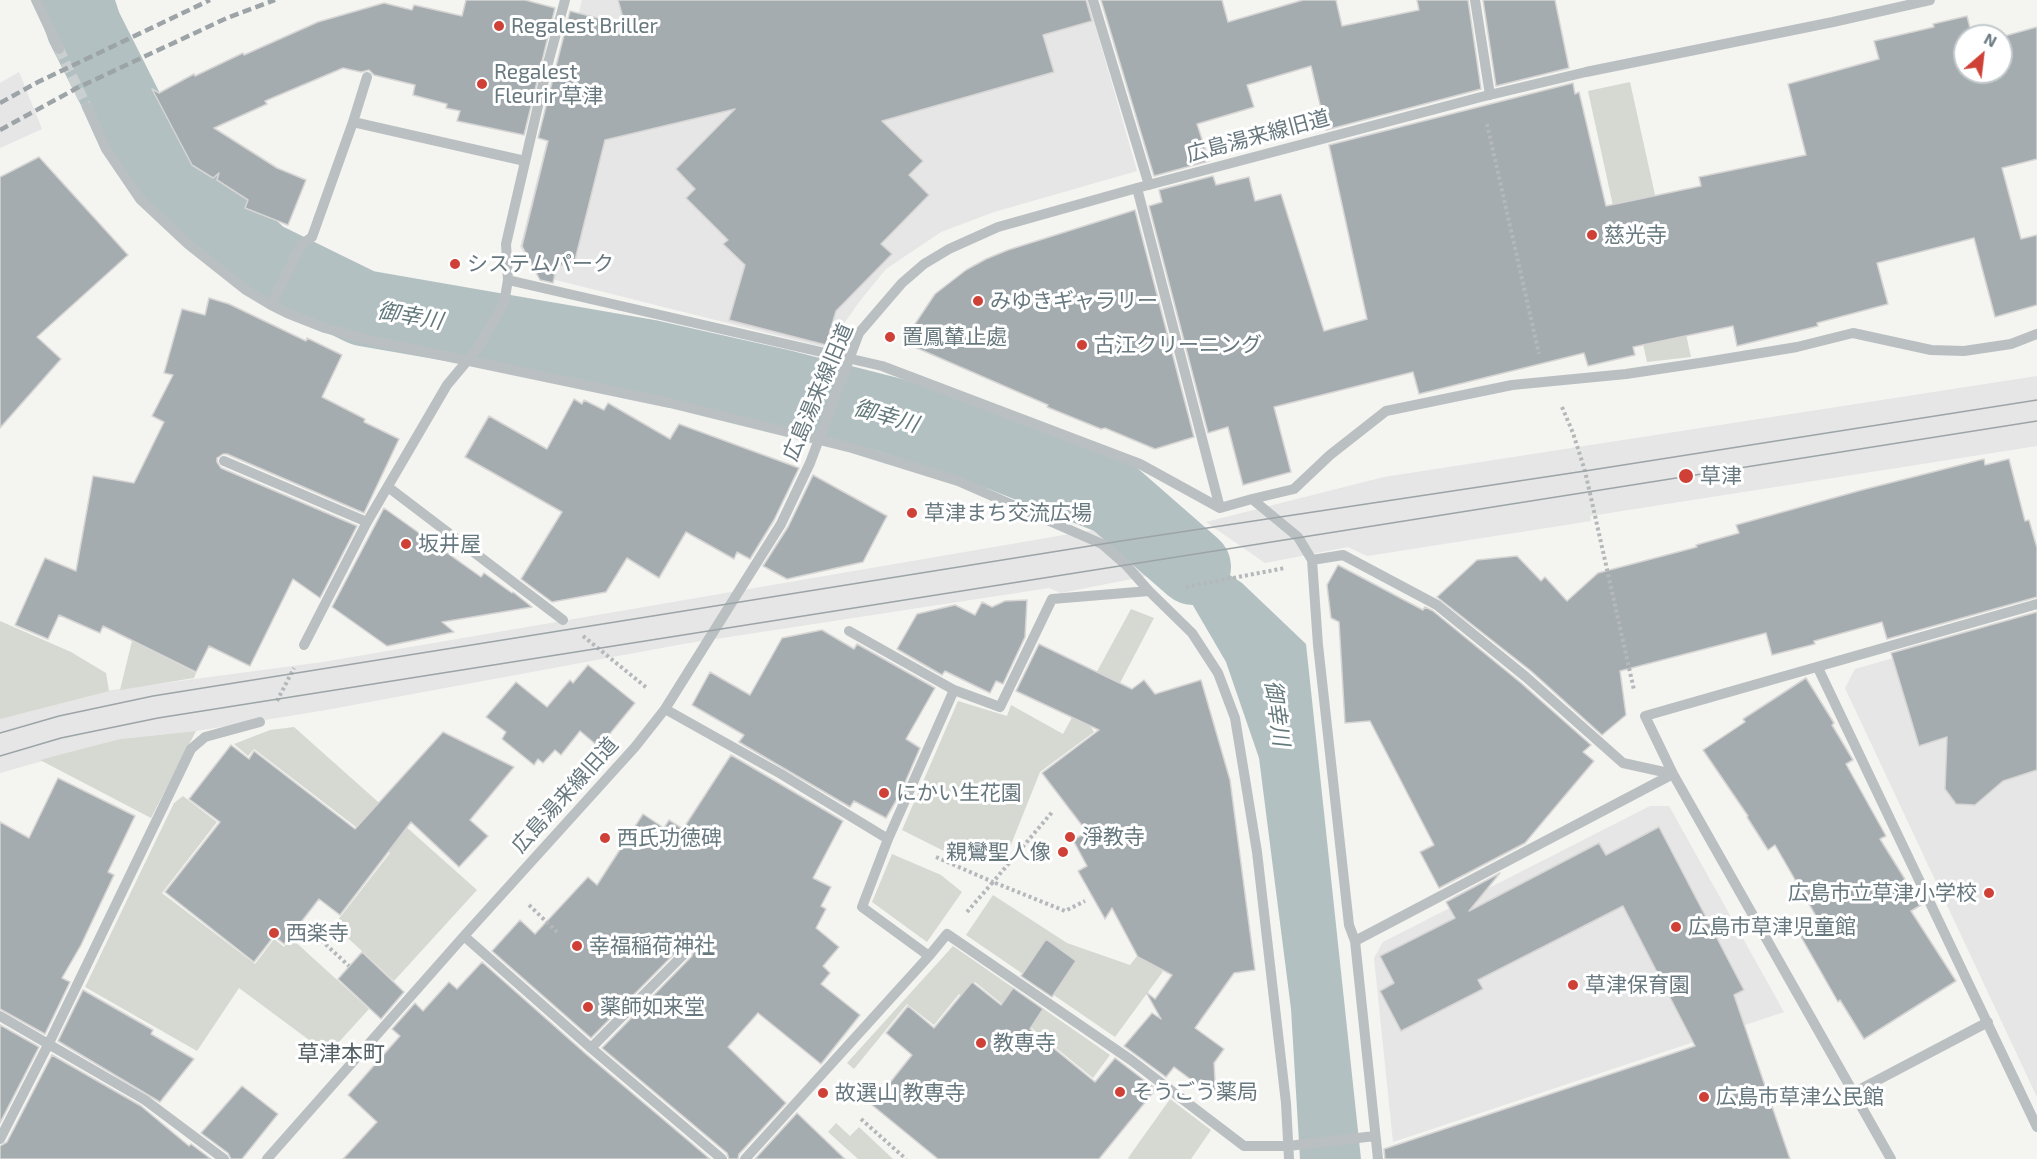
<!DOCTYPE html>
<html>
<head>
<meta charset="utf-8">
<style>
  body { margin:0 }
  #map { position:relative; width:2037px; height:1159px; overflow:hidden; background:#f4f4f1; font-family:"Exo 2",sans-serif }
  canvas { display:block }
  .north { position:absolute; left:1953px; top:24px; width:60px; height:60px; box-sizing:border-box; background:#fff; border:2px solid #c2c9cc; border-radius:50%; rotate:28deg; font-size:16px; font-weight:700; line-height:24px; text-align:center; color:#67787f }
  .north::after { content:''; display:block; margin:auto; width:21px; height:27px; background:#cf4136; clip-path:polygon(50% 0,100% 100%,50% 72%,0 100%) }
</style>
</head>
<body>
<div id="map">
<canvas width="2037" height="1159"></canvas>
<div class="north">N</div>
</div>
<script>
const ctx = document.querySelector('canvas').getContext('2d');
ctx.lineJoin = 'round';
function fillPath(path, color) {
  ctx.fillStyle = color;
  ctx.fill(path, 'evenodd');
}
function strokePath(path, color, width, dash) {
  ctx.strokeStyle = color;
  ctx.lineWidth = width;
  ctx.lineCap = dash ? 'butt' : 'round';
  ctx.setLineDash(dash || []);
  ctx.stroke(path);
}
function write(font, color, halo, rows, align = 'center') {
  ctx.font = font + ' "Exo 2","Noto Sans JP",sans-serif';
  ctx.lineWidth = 6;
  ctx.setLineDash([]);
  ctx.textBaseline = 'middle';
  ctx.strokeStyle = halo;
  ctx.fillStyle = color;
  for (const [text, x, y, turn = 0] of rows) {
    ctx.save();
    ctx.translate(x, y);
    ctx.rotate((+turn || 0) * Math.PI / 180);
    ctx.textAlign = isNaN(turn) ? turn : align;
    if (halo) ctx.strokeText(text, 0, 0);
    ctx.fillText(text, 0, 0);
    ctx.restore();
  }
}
fillPath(new Path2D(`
  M582,0h506l49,171 -143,41 -53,20 -55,37 -27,33 -32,46 -291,-73 -16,-28z
  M19,72l23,57 -42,19v-65z
  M2037,376v70l-447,70 1,5 -224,35 -19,-9 -83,16 -59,-41 178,-45z
  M1099,529l58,45 -96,19 -12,-5 -366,56 -357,66 -130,21 -76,8 -120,34v-56l97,-25 226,-30z
  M2037,617v480l-192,-409 10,-19z
  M1650,806h19l115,206 -391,130 -19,-184 9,-16z`), '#e5e6e5');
fillPath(new Path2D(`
  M1630,82l61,275 -44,5 -59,-271z
  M1131,609l23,9 -46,88 -21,15 7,11 -54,40 -34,85 -7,7 -57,-14 -40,-20 56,-129 49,15 4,-11 52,29z
  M0,621l71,31 35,21 3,18 -109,28z
  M132,641l64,32 -2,5 -74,12z
  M294,727l183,163 -83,91 -60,-56 56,-72 -136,-104 -6,7 -14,-12 36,-14z
  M196,731l-45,87 -111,-58 80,-21z
  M183,796l34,26 -55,71 93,71 19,-25 10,8 7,-9 78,71 -41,45 -89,-66 -42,63 -112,-64 89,-184z
  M892,854l49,21 21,17 -35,50 -55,-40z
  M993,895l74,48 63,22 18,-23 20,7 -6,24 -47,64 -149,-102z
  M953,946l157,109 -17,23 -118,-96 -12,15 -4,-3 -25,31 -27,-21 -53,65 -7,-6z
  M1170,1099l41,31 -20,29h-61l-2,-1z
  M836,1123l14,13 9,-9 34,32h-35l-30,-27z`), '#d5d9d1');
fillPath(new Path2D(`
  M1114,498l128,85 64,61 55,515h-61l-9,-150 -32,-251 -33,-96 -42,-72z`), '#b2c0c2');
strokePath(new Path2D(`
  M75,0l9,27 55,109 25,34 97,88 102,50 288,50 129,29 110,28 111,38 113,45 79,69`), '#b2c0c2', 76);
const building = new Path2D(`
  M466,0h59l30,8 -31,127 -67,-14 3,-10 -14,-3 1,-4 -34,-9 2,-10 -41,-10 -5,-5 -8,2 -18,-4 -78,33 2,3 -53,24 63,40 29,12 -18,45 -43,-17 3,-8 -31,-20 2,-7 -6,5 -21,-13 -40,-76 7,4 35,-19 1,2 48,-23 1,2 74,-33 66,-19 28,7 2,-5 48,11z
  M618,0h468l6,21 -49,14 11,37 -172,49 41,40 -14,14 20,20 -48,49 11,10 -56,57 -10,34 -97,-25 16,-55 -22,-21 5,-4 -42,-42 9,-9 -19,-20 59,-60 -130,31 -32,128 -16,-4 -4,19 -13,-3 -18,-34 26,-105 -10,-3 32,-127 55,14z
  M1101,0h121l6,22 75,-22h33l6,26 77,-16 -2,-10h51l13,89 -155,41 -15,-64 -64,19 7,22 -57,17 12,37 -55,15z
  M1483,0h72l14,68 -73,18z
  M1967,16l5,20h-7v36h36v-35l36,-10v132l-35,9 19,71 16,-4v70l-42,12 -21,-79 -97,25 11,41 -71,19 1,3 -81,20 -4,-20 -100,21 2,8 -47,11 -4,-13 -165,41 -6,-22 -139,35 17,65 -48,13 -15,-58 -20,6 -59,-227 13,-4 -3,-12 54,-14 3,9 33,-8 6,24 26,-7 43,137 43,-12 -38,-174 244,-62 2,11 4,-2 27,114 95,-20 -2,-9 107,-22 -18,-71 91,-25 -5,-18 60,-14 -1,-3z
  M39,157l89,98 -91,82 24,22 -61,69v-251z
  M1135,210l59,227 -39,12 -50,-21 -4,1 -54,-22 1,-2 -145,-63 32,-48 31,-24 20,-11 22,-9z
  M209,298l20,6 77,37 1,-3 35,17 -20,42 43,22 -1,3 35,17 -35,74 -137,-59h-4l-6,4v4l4,6 136,58 -37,72 -27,-19 -43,87 -41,-20 -13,26 -93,-46 -3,7 -41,-18 -11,24 -33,-14 30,-67 31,13 17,-95 41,7 30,-61 -12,-6 21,-41 -9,-2 18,-64 23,6z
  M574,399l8,5 2,-4 20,10 4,-7 62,36 9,-15 120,44 -25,52 -24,39 -13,-7 -3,7 -48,-27 -27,46 -32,-20 -21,34 -54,10 -31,-23 41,-67 -97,-55 24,-41 58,33z
  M1984,459l1,6 24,-6 16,62 4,-1 8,28v49l-150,42 -5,-17 -68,19 1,3 -43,11 -6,-22 -146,38 6,44 -24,20 -71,-64 -94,-74 40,-37 40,-4 24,25 4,-4 22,24 31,-28 99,-26 -1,-2 43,-12 -3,-8 126,-35z
  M813,475l74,41 -24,46 -76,17 -24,-13 25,-39z
  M384,508l97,69 3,-4 28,20 1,-1 19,15 -90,15 12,10 -67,14 -55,-39z
  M1338,565l85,45 2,-3 8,4 88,72 70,62 -8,7 11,9 -69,82 -86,45 -19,-36 14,-7 -64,-124 -25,2 -6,-101 -8,-4 -4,-33z
  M1027,600l-2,37 -22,47 -7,-3 -6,12 -45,-22 -3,4 -45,-26 20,-35 38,-9 20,10 7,-13 10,5 13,-6z
  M2037,612v158l-34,11 -28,24 -19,-1 -11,-15 2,-52 -28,9 -28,-93z
  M822,630l32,19 3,-5 78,44 -29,51 14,9 -20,46 -14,24 -32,-17 -4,6 -111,-65 5,-7 -52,-30 18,-33 40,23 32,-57z
  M1039,644l93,45 12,-9 11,14 46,-14 29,100 25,190 -21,3 -39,55 29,21 -10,14 2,35 -42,-31 -8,10 -42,-31 28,-33 9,6 -15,-27 9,7 17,-24 -34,-18 -26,-49 -7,11 -27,-48 9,-5 -14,-26 14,-8 -45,-59 57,-43 -83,-39z
  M588,665l47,38 -36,44 -19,-16 -19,24 -6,-5 -12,13 -5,-4 -4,6 -32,-26 4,-7 -20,-15 30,-35 31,25 23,-27 3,3z
  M1806,678l28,45 -2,2 21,35 -7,4 40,72 -6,3 41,66 -10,6 45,70 -92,58 -24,-39 -2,2 -38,-67 20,-12 -45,-78 -7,5 -21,-33 1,-1 -45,-66 42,-28 -2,-3z
  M443,732l71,35 -44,53 18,16 -29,31 -48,-45 -71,93 -21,-16 -35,45 -10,-8 -20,26 -89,-70 55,-70 -31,-23 42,-54 18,14 5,-8 101,78z
  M731,755l112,66 -30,57 18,9 -10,19 5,3 -10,19 23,19 -16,19 7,7 -9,11 39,31 -39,49 -63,-51 -30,34 58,56 -47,51 -1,5h-9l-2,-6 -125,-105 90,-92 2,-6 -2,-5 -6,-1 -4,2 -91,92 -99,-87 28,-31 15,14 53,-57 9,8 46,-71 21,14 5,-8 14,9z
  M58,778l77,38 -27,56 6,3 -33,70 -19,33 8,4 -25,52 -45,-25v-187l29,16z
  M1659,827l85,163 -10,5 56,164h-405l-1,-10 311,-103 -72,-140 -145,74 5,9 -82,42 -21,-40 14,-8 -14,-27 75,-38 -9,-16 54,-29 -31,38 130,-68 7,12z
  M1046,939l30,22 -24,36 -31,-21z
  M362,952l42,40 -23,27 -43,-40z
  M482,962l104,92 124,105h-367l34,-37 -29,-27 52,-59 -8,-7 23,-26 8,8 26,-29 8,7z
  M972,982l29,23 12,-17 30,21 -13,20 65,53 20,-24 41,31 -57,70h-161l-66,-54 40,-50 -26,-22 22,-27 26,22z
  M83,990l70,40 -2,4 43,25 -34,43 -102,-61z
  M0,1025l39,22 -39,76z
  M52,1055l89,51 48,40 2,-2 20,15h-211v-13l7,-4z
  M242,1086l36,28 -36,45h-11l-3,-6 -27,-20z
  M797,1113l48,46h-90z`);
fillPath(building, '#a4acb0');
strokePath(building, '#d6d5d4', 1.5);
strokePath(new Path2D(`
  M59,49l28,58`), '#cacfcf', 10, [10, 5]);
strokePath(new Path2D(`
  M1487,124l52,230
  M1562,407l11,26 12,38 49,219
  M1186,587l99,-19
  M583,636l64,52
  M277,701l17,-33
  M936,857l57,25 60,-71
  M529,905l28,27
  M967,912l26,-30 72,29 20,-10
  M308,928l41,38
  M861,1119l45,40`), '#b4b8ba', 4, [3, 3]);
strokePath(new Path2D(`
  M36,0l23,49
  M1093,0l56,185
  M1475,0l15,95
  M87,107l19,42 34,50 48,45 58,46 25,15 16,8 38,15 44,12 301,63 182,45 106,33 144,63 24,21 23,26 43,42 26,40 17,45 22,134 29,251 3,56
  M353,122l172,39
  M1137,188l83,320
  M508,280l374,86 258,98 80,44 32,-9 46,38 14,23 6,85 31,280 6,16 23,218
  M271,305l30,-60 11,-8 41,-115 14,-45
  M224,461l143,61
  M388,487l175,133
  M1252,499l42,-10 36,-34 56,-44 126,-26 114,-11 80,-12 91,-15 56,-14 78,17 33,1 47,-7 26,-10
  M1312,560l31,-5 94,50 89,72 97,86 50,11 -318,167
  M849,631l105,59 46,17 52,-108 97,-8
  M304,645l63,-123 80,-137 31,-37 26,-45 4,-23 -2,-36 41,-177 18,-67
  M1818,668l219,459
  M665,709l116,65 107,65
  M464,936l127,112 131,111
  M929,956l-67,-49 26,-68 66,-149
  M0,1016l145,84 79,59
  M591,1048l96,-97
  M1855,1092l133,-70
  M0,1139l49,-96 142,-294 14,-12 55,-15
  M267,1159l197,-223 171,-189 30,-38 116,-185 29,-61 49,-130 43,-50 22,-19 25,-15 49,-22 139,-39 344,-91 105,-25 247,-50 97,-22
  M745,1159l184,-203 18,-22 184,126 113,86h44l87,-10
  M1891,1159l-218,-385 -28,-58 392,-112`), '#babfc1', 10);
strokePath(new Path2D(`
  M0,733l59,-17 94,-20 968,-155 464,-70 452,-71
  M0,756l61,-18 97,-20 1879,-297`), '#9ca4a7', 1.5);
strokePath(new Path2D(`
  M0,103l38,-21 172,-82
  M0,130l77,-42 150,-70 48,-18`), '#9ca4a7', 4.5, [9, 4.5]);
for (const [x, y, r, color] of [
  [499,26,6,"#cf4136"],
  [482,84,6,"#cf4136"],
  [1592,235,6,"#cf4136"],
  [455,264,6,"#cf4136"],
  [978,301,6,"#cf4136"],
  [890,337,6,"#cf4136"],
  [1082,345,6,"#cf4136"],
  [1686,476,8,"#cf4136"],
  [912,513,6,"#cf4136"],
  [406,544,6,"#cf4136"],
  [884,793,6,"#cf4136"],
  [1070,837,6,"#cf4136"],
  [605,838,6,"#cf4136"],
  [1063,852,6,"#cf4136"],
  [1989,893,6,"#cf4136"],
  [1676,927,6,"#cf4136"],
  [274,933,6,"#cf4136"],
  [577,946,6,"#cf4136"],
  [1573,985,6,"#cf4136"],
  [588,1007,6,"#cf4136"],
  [981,1043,6,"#cf4136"],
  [1120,1092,6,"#cf4136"],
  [823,1093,6,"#cf4136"],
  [1704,1097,6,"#cf4136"]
]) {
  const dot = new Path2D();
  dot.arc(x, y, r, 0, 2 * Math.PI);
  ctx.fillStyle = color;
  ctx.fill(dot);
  strokePath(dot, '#fff', 2);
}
write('21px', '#67787f', '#fff', [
  ["Regalest Briller",511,26],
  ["Regalest",494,72],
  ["Fleurir 草津",494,96],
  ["慈光寺",1604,235],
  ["システムパーク",467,264],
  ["みゆきギャラリー",990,301],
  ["置鳳輦止處",902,337],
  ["古江クリーニング",1094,345],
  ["草津",1700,476],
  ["草津まち交流広場",924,513],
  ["坂井屋",418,544],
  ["にかい生花園",896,793],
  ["淨教寺",1082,837],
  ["西氏功徳碑",617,838],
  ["親鸞聖人像",1051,852,"right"],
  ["広島市立草津小学校",1977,893,"right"],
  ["広島市草津児童館",1688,927],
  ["西楽寺",286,933],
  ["幸福稲荷神社",589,946],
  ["草津保育園",1585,985],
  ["薬師如来堂",600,1007],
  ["教専寺",993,1043],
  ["そうごう薬局",1132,1092],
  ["故選山 教専寺",835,1093],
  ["広島市草津公民館",1716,1097]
], 'left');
write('21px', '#67787f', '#fff', [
  ["広島湯来線旧道",1258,136,-15],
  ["広島湯来線旧道",818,392,-67],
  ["広島湯来線旧道",565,795,-48]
]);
write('italic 22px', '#63797c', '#fff', [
  ["御幸川",410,316,10],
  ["御幸川",886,416,16],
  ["御幸川",1277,713,82]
]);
write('22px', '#546065', '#fff', [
  ["草津本町",341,1054]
]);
</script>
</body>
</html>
